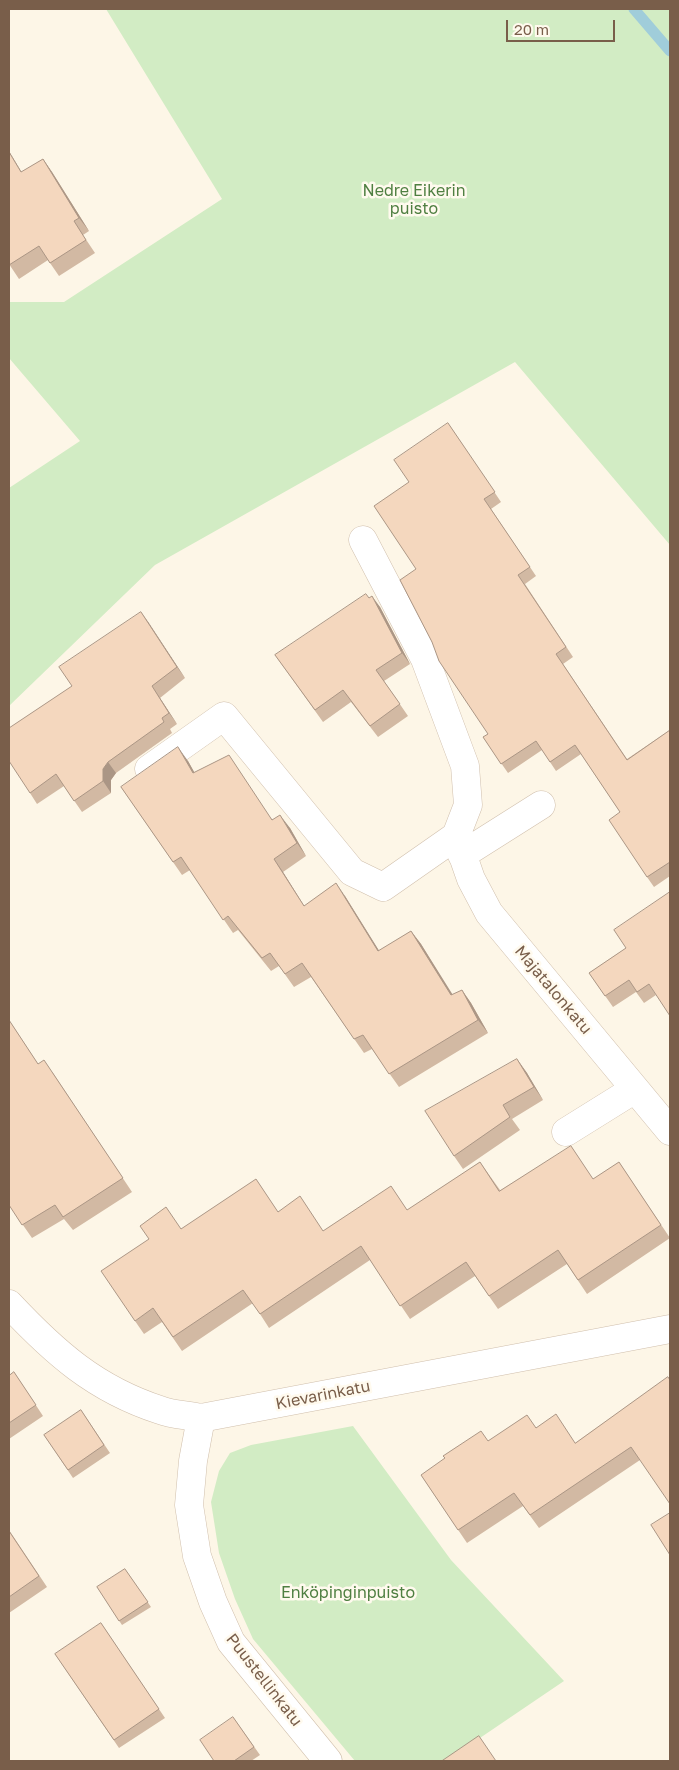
<!DOCTYPE html>
<html>
<head>
<meta charset="utf-8">
<style>
  body { margin:0 }
  #map { position:relative; width:679px; height:1770px; overflow:hidden; background:#fdf6e7; font-family:"Golos Text",sans-serif }
  canvas { display:block }
  .frame { position:absolute; inset:0; border:10px solid #795e4a; pointer-events:none }
  .scale { position:absolute; left:506px; top:20px; width:109px; height:22px; box-sizing:border-box; border:2px solid #795e4a; border-top:0; padding-left:6px; font-size:15px; line-height:18px; white-space:nowrap; color:#795e4a; -webkit-text-stroke:4px #fffaee; paint-order:stroke }
</style>
</head>
<body>
<div id="map">
<canvas width="679" height="1770"></canvas>
<div class="frame"></div>
<div class="scale">20 m</div>
</div>
<script>
const ctx = document.querySelector('canvas').getContext('2d');
ctx.lineJoin = 'round';
function fillPath(path, color) {
  ctx.fillStyle = color;
  ctx.fill(path, 'evenodd');
}
function strokePath(path, color, width, dash) {
  ctx.strokeStyle = color;
  ctx.lineWidth = width;
  ctx.lineCap = dash ? 'butt' : 'round';
  ctx.setLineDash(dash || []);
  ctx.stroke(path);
}
function write(font, color, halo, rows, align = 'center') {
  ctx.font = font + ' "Golos Text",sans-serif';
  ctx.lineWidth = 5;
  ctx.setLineDash([]);
  ctx.textBaseline = 'middle';
  ctx.strokeStyle = halo;
  ctx.fillStyle = color;
  for (const [text, x, y, turn = 0] of rows) {
    ctx.save();
    ctx.translate(x, y);
    ctx.rotate((+turn || 0) * Math.PI / 180);
    ctx.textAlign = isNaN(turn) ? turn : align;
    if (halo) ctx.strokeText(text, 0, 0);
    ctx.fillText(text, 0, 0);
    ctx.restore();
  }
}
fillPath(new Path2D(`
  M106,9h564v536l-155,-183 -360,203 -146,141v-218l71,-47 -71,-83v-56h55l158,-103z
  M353,1426l98,134 113,121 -118,80h-91l-102,-122 -18,-40 -16,-46 -8,-51 8,-31 11,-18 21,-8z`), '#d2ecc4');
strokePath(new Path2D(`
  M634,9l36,42`), '#a0cdda', 11);
const minor = new Path2D(`
  M149,769l75,-53 128,156 31,15 73,-51 12,-31 -3,-39 -40,-107 -62,-119
  M456,836l15,43 18,34 181,218
  M462,855l79,-50
  M566,1132l69,-43
  M9,1304c45,48 86,85 151,106 13,5 28,5 41,8l469,-89
  M201,1418l-8,43 -4,44 8,51 16,46 18,40 97,119`);
strokePath(minor, '#d0bfac', 29);
strokePath(minor, '#fff', 28);
fillPath(new Path2D(`
  M43,159l9,13 37,59 -6,4 12,18 -36,23 -11,-16 -29,19 -10,-15 13,-92z
  M448,423l53,79 -10,7 45,67 -11,8 48,73 -10,7 64,95 43,-29v146l-16,11 -7,-10 -27,-65 -39,-58 -25,17 -14,-21 -34,23 -25,-36 5,-3 -72,-165 -7,-87z
  M369,598l11,9 30,57 -26,17 24,35 -30,21 -27,-35 -28,20 -48,-67z
  M141,612l44,66 -25,20 17,26 -7,5 2,4 -56,40 -5,7v13l-29,19 -18,-26 -27,18 -7,-11 42,-107z
  M188,761l6,11 78,47 18,9 16,28 -23,16 21,34 41,-10 34,55 32,-20 10,13 31,51 10,-5 9,13 17,30 -89,54 -27,-38 -8,4 -53,-76 -17,10 -15,-21 -8,5 -33,-41 -5,3 -43,-63 -8,5 -61,-88z
  M626,948l30,47 -12,8 -8,-11 -23,15 -24,-34z
  M9,1020l29,44 15,9 79,119 -59,38 -9,-11 -32,19 -23,-33z
  M517,1059l10,14 16,27 -31,19 8,11 -57,39 -9,-13z
  M480,1162l20,28 94,-11 25,-17 51,76 -83,56 -20,-30 -69,45 -23,-33 -65,43 -40,-59 -101,68 -16,-25 -71,48 -20,-29 -18,12 -9,-13 143,-110 45,20 85,-21z
  M14,1372l29,44 -34,23v-63z
  M668,1377l-28,83 -101,68 -16,-22 -56,37 -46,-68 67,-34 48,-14 40,16z
  M81,1410l29,43 -37,25 -29,-43z
  M9,1530l38,57 -38,26z
  M125,1569l26,38 -29,18 -25,-38z
  M101,1623l64,95 -46,30 -64,-94z
  M233,1717l27,38 -9,6h-37z`), '#d2b9a3');
fillPath(new Path2D(`
  M9,151l21,35 -9,-14 -12,-20z
  M43,159l9,13 37,59 -10,-13z
  M372,596l8,11 30,57 -8,-11z
  M141,612l8,11 36,55 -8,-11z
  M152,686l8,12 17,26 -8,-11z
  M178,747l10,14 14,25 -9,-13z
  M108,762l8,11 -5,7v13l-8,-12v-12z
  M280,815l10,13 16,28 -9,-13z
  M274,859l9,13 30,48 -9,-14z
  M336,883l9,13 43,69 -10,-14z
  M411,931l10,13 40,64 -10,-13z
  M462,990l9,13 17,30 -10,-13z
  M517,1059l10,14 16,27 -9,-13z`), '#ab9685');
const building = new Path2D(`
  M9,152l12,20 22,-13 36,59 -5,3 12,19 -36,23 -11,-17 -30,19z
  M448,423l47,69 -11,7 46,68 -12,8 48,72 -10,7 71,106 43,-30v132l-23,15 -38,-57 11,-8 -45,-67 -25,17 -14,-21 -35,23 -18,-27 5,-3 -49,-73 -7,-19 -32,-62 16,-11 -42,-63 35,-24 -15,-22z
  M366,594l3,4 3,-2 30,57 -26,17 24,34 -30,22 -27,-36 -28,20 -40,-55z
  M141,612l36,55 -25,19 17,27 -7,5 2,4 -56,40 -5,7v12l-29,20 -18,-27 -26,19 -21,-32v-33l63,-42 -13,-19z
  M178,747l15,26 36,-18 43,65 8,-5 17,28 -23,16 30,47 32,-23 42,68 33,-20 40,64 11,-5 16,30 -89,54 -26,-39 -9,4 -52,-76 -17,11 -15,-21 -8,5 -34,-42 -5,4 -42,-63 -8,5 -52,-75z
  M670,892v124l-21,-32 -12,8 -8,-12 -24,16 -16,-23 37,-25 -12,-18z
  M9,1020l29,44 6,-4 79,118 -60,39 -8,-12 -33,20 -13,-20z
  M517,1059l17,28 -31,18 7,12 -56,39 -29,-45z
  M571,1146l22,33 26,-17 42,63 -83,55 -20,-30 -69,46 -23,-34 -66,44 -39,-60 -101,68 -17,-24 -70,47 -20,-29 -18,13 -34,-50 48,-32 -9,-13 26,-19 15,22 75,-50 22,33 22,-16 23,35 68,-45 16,24 73,-48 19,29z
  M14,1372l22,33 -27,18v-47z
  M668,1377l2,3v124l-39,-57 -101,68 -16,-22 -56,37 -37,-55 24,-17 -2,-2 38,-25 7,10 39,-26 9,13 20,-14 19,29z
  M81,1410l23,35 -36,25 -24,-35z
  M670,1513v42l-19,-30z
  M9,1531l30,45 -30,21z
  M125,1569l23,33 -29,19 -22,-34z
  M101,1623l58,86 -45,31 -59,-86z
  M233,1717l21,30 -20,14h-20l-14,-21z
  M479,1736l17,25h-54z`);
fillPath(building, '#f4d7be');
strokePath(building, '#ab9685', 1);
write('16px', '#4f7f41', '#fffaee', [
  ["Nedre Eikerin",414,191],
  ["puisto",414,209],
  ["Enköpinginpuisto",348,1593]
]);
write('16px', '#795e4a', '#fffaee', [
  ["Majatalonkatu",553,990,50],
  ["Kievarinkatu",323,1395,-11],
  ["Puustellinkatu",264,1680,52]
]);
</script>
</body>
</html>
